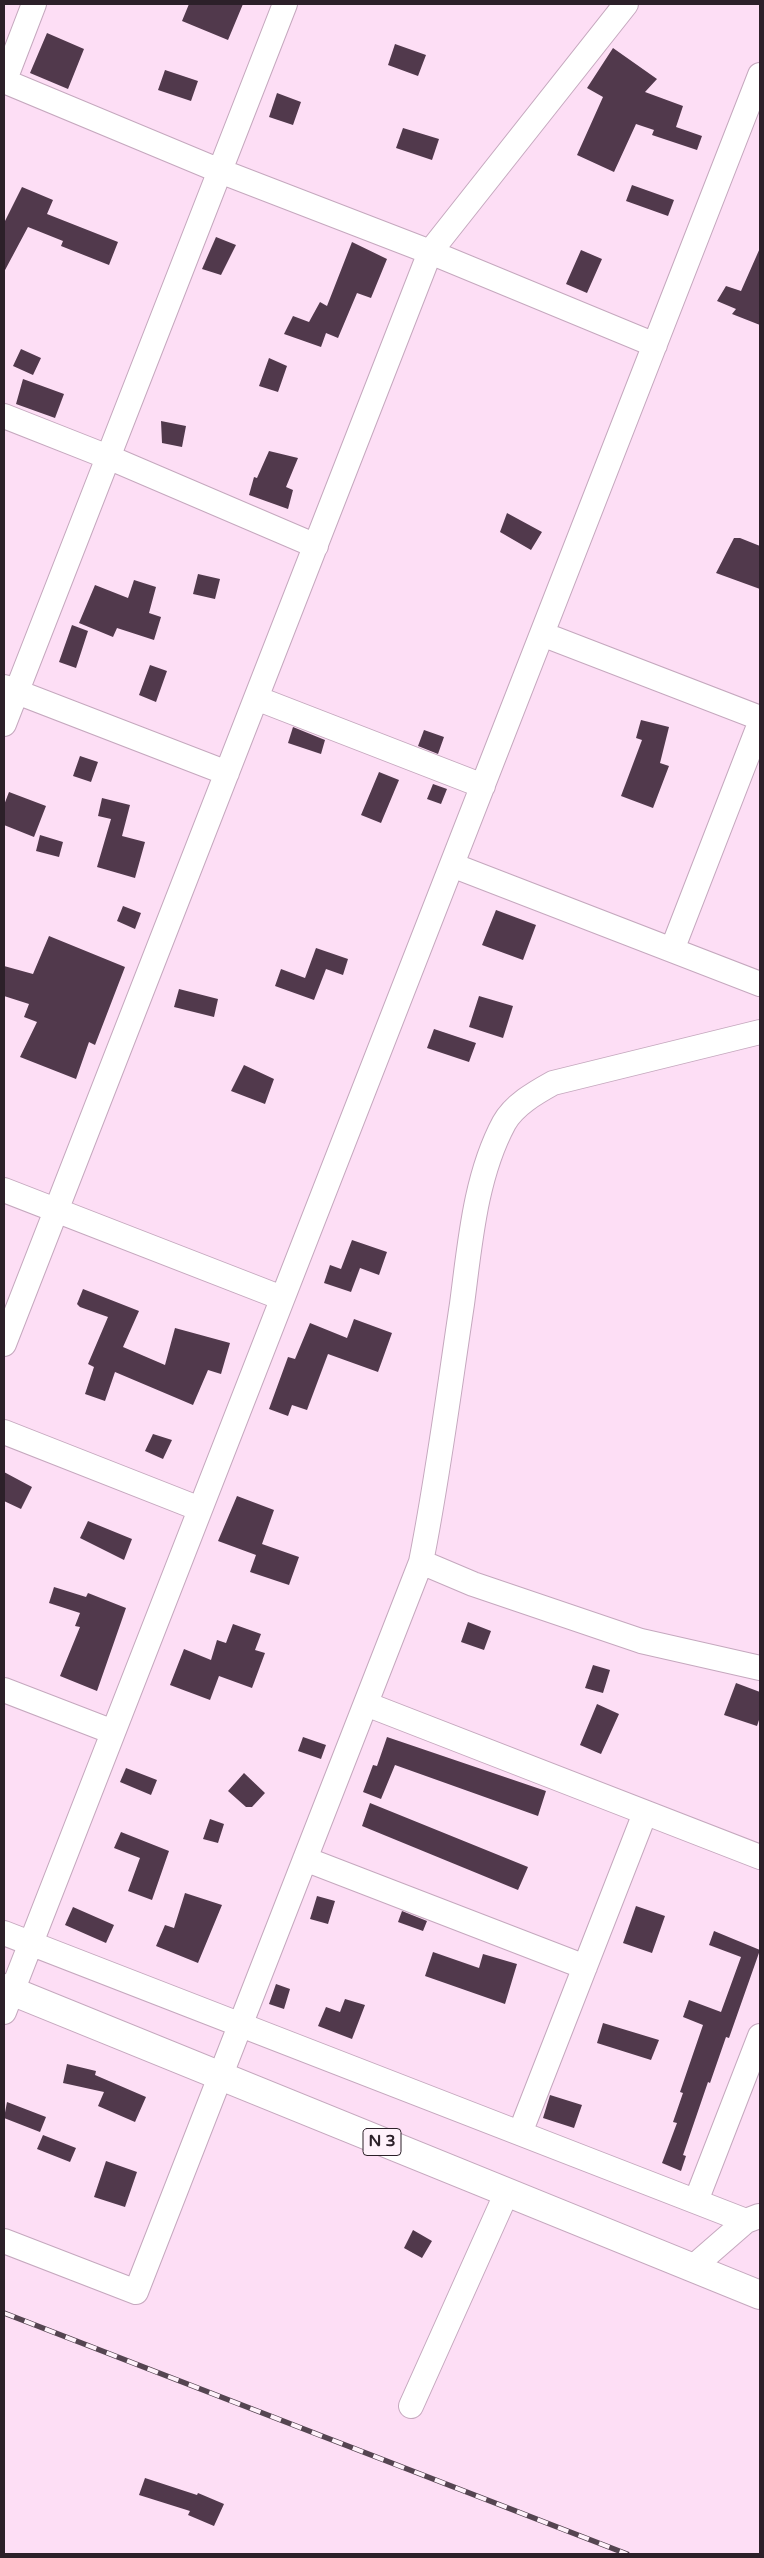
<!DOCTYPE html>
<html>
<head>
<meta charset="utf-8">
<style>
  body { margin:0 }
  #map { position:relative; width:764px; height:2558px; overflow:hidden; background:#fddef5; font-family:"Varela Round",sans-serif }
  canvas { display:block }
  .frame { position:absolute; inset:0; border:5px solid #2c2029; pointer-events:none }
</style>
</head>
<body>
<div id="map">
<canvas width="764" height="2558"></canvas>
<div class="frame"></div>
</div>
<script>
const ctx = document.querySelector('canvas').getContext('2d');
ctx.lineJoin = 'round';
function fillPath(path, color) {
  ctx.fillStyle = color;
  ctx.fill(path, 'evenodd');
}
function strokePath(path, color, width, dash) {
  ctx.strokeStyle = color;
  ctx.lineWidth = width;
  ctx.lineCap = dash ? 'butt' : 'round';
  ctx.setLineDash(dash || []);
  ctx.stroke(path);
}
function write(font, color, halo, rows, align = 'center') {
  ctx.font = font + ' "Varela Round",sans-serif';
  ctx.lineWidth = 5;
  ctx.setLineDash([]);
  ctx.textBaseline = 'middle';
  ctx.strokeStyle = halo;
  ctx.fillStyle = color;
  for (const [text, x, y, turn = 0] of rows) {
    ctx.save();
    ctx.translate(x, y);
    ctx.rotate((+turn || 0) * Math.PI / 180);
    ctx.textAlign = isNaN(turn) ? turn : align;
    if (halo) ctx.strokeText(text, 0, 0);
    ctx.fillText(text, 0, 0);
    ctx.restore();
  }
}
fillPath(new Path2D(`
  M189,4h54l-15,36 -46,-19z
  M47,33l37,16 -16,40 -38,-16z
  M395,44l31,11 -8,21 -30,-11z
  M613,48l44,31 -12,13 38,14 -7,21 26,9 -5,14 -45,-15 2,-5 -18,-6 -22,48 -37,-17 26,-58 -16,-9z
  M165,70l33,11 -7,20 -33,-11z
  M277,93l24,9 -8,23 -24,-8z
  M403,128l36,11 -7,21 -36,-12z
  M632,185l42,15 -6,16 -42,-15z
  M22,187l31,13 -6,14 71,28 -9,23 -48,-19 2,-5 -35,-14 -24,45v-49z
  M216,237l20,8 -15,30 -19,-6z
  M352,242l35,17 -16,39 -14,-5 -19,45 -12,-5 -5,14 -37,-13 9,-18 16,6 11,-20 7,4z
  M760,248v77l-28,-11 4,-5 -19,-8 9,-15 15,5z
  M581,250l21,9 -15,34 -21,-9z
  M21,349l20,9 -8,17 -20,-9z
  M269,358l18,8 -9,26 -19,-6z
  M23,379l41,15 -9,24 -39,-14z
  M161,421l25,5 -4,21 -20,-4z
  M269,451l29,7 -12,29 7,3 -5,19 -39,-14 5,-18 3,1z
  M507,513l35,19 -11,18 -31,-18z
  M734,538h6l20,8v43l-44,-16z
  M198,574l22,5 -5,20 -22,-5z
  M134,580l22,7 -7,26 12,4 -7,23 -37,-12 -4,9 -34,-14 16,-38 33,13z
  M72,625l16,6 -12,37 -17,-6z
  M150,665l17,6 -11,31 -17,-7z
  M641,720l28,7 -9,36 9,3 -16,42 -32,-12 21,-56 -6,-2z
  M293,727l32,13 -4,14 -33,-11z
  M424,730l20,7 -6,17 -20,-8z
  M80,756l18,6 -7,20 -18,-6z
  M379,772l20,8 -18,43 -20,-8z
  M433,784l14,5 -6,15 -14,-5z
  M9,792l37,14 -12,31 -30,-12v-20z
  M102,798l28,7 -8,31 23,6 -10,36 -38,-11 14,-48 -13,-3z
  M40,835l23,7 -4,15 -23,-6z
  M123,906l18,7 -6,16 -18,-8z
  M496,910l40,15 -13,35 -41,-15z
  M49,936l76,31 -30,78 -6,-3 -13,37 -56,-22 17,-35 -13,-5 5,-13 -25,-8v-30l29,8z
  M316,948l32,11 -5,16 -17,-6 -12,31 -39,-14 6,-17 24,9z
  M179,989l39,10 -4,18 -40,-10z
  M479,996l34,10 -10,32 -34,-11z
  M434,1029l42,14 -7,19 -42,-14z
  M244,1065l30,14 -9,25 -34,-13z
  M352,1240l35,12 -8,23 -19,-7 -9,24 -27,-9 6,-18 11,4z
  M83,1289l56,22 -16,36 42,18 10,-37 55,15 -9,31 -13,-4 -15,35 -78,-33 -10,29 -20,-7 9,-27 -6,-3 20,-47 -28,-10 -3,-3z
  M354,1319l38,14 -14,39 -50,-18 -21,56 -15,-5 -4,11 -19,-7 19,-52 7,2 15,-36 37,15z
  M153,1434l19,6 -9,19 -18,-8z
  M4,1472l28,15 -11,22 -17,-8z
  M237,1496l37,14 -12,34 37,13 -10,28 -39,-13 6,-17 -38,-14z
  M88,1521l44,18 -8,21 -44,-22z
  M54,1587l32,10 2,-4 38,15 -29,83 -37,-15 20,-49 -5,-1 5,-13 -31,-10z
  M468,1622l23,9 -7,19 -23,-8z
  M233,1624l28,10 -6,16 10,3 -13,35 -33,-12 -9,24 -40,-15 14,-36 27,11 6,-20 9,3z
  M593,1665l17,5 -7,23 -18,-5z
  M736,1683l24,9v25l-3,9 -33,-11z
  M597,1704l22,10 -18,40 -21,-9z
  M303,1737l23,8 -5,14 -23,-8z
  M387,1737l159,54 -8,25 -143,-51 -14,34 -18,-7 10,-27 4,1z
  M126,1768l31,12 -6,15 -31,-13z
  M244,1773l21,20 -13,14h-6l-18,-16z
  M370,1803l158,64 -10,23 -156,-64z
  M210,1819l14,5 -6,19 -15,-4z
  M121,1832l48,19 -17,49 -24,-9 12,-33 -26,-10z
  M185,1893l37,12 -24,58 -42,-17 9,-21 9,3z
  M317,1896l18,5 -7,23 -18,-5z
  M636,1906l29,10 -13,37 -29,-10z
  M73,1907l41,18 -8,18 -41,-18z
  M402,1911l25,10 -4,10 -25,-9z
  M714,1931l46,19 -31,88 -3,-1 -16,46 -2,-1 -25,73 3,1 -5,15 -19,-8 15,-40 -4,-1 10,-29 -3,-1 23,-67 -20,-8 6,-17 32,12 20,-55 -32,-12z
  M433,1952l46,16 4,-14 34,10 -12,40 -80,-28z
  M276,1984l14,5 -6,20 -15,-5z
  M345,1999l20,6 -13,34 -34,-13 8,-19 14,5z
  M603,2023l56,17 -8,20 -54,-17z
  M67,2064l29,7 -1,4 51,22 -11,25 -37,-16 6,-14 -41,-9z
  M550,2095l32,10 -8,23 -31,-10z
  M7,2102l39,15 -6,15 -36,-14z
  M43,2135l33,13 -6,14 -33,-13z
  M106,2161l31,11 -12,35 -31,-10z
  M413,2230l19,11 -10,17 -18,-10z
  M145,2478l52,17 1,-2 26,11 -10,22 -26,-11 2,-4 -51,-16z`), '#51394c');
const minor = new Path2D(`
  M4,81l216,90 210,81 225,93
  M4,82l30,-78
  M4,416l104,41 208,89
  M542,634l218,84
  M4,687l223,86
  M256,698l227,88
  M4,724l281,-720
  M452,865l308,119
  M672,950l88,-227
  M4,1190l278,108
  M4,1344l426,-1092 196,-248
  M4,1432l196,77
  M421,1562l52,22 168,57 119,27
  M4,1690l109,42
  M366,1704l394,153
  M305,1859l280,108
  M4,1933l742,288
  M4,2012l756,-1937
  M520,2133l125,-320
  M696,2201l64,-165
  M4,2241l132,51 285,-730c17,-85 28,-172 41,-258 8,-60 13,-127 42,-181 10,-18 31,-30 49,-40l207,-51
  M692,2268l54,-47 13,-5
  M411,2406l96,-214`);
const primary = new Path2D(`
  M4,1988l756,307`);
strokePath(minor, '#c5a8be', 26);
strokePath(primary, '#c5a8be', 30);
strokePath(minor, '#fff', 24);
strokePath(primary, '#fff', 28);
const rail = new Path2D(`
  M4,2313l623,241`);
strokePath(rail, '#554551', 5.5);
strokePath(rail, '#fff2fb', 4, [11]);
for (const [x, y, w] of [
  [382,2142,38]
]) {
  const box = new Path2D();
  box.roundRect(x - w / 2, y - 13.5, w, 27, 4);
  ctx.fillStyle = '#fff2fb';
  ctx.fill(box);
  strokePath(box, '#2c2029', 1);
}
write('bold 16px', '#2c2029', null, [
  ["N 3",382,2142]
]);
</script>
</body>
</html>
